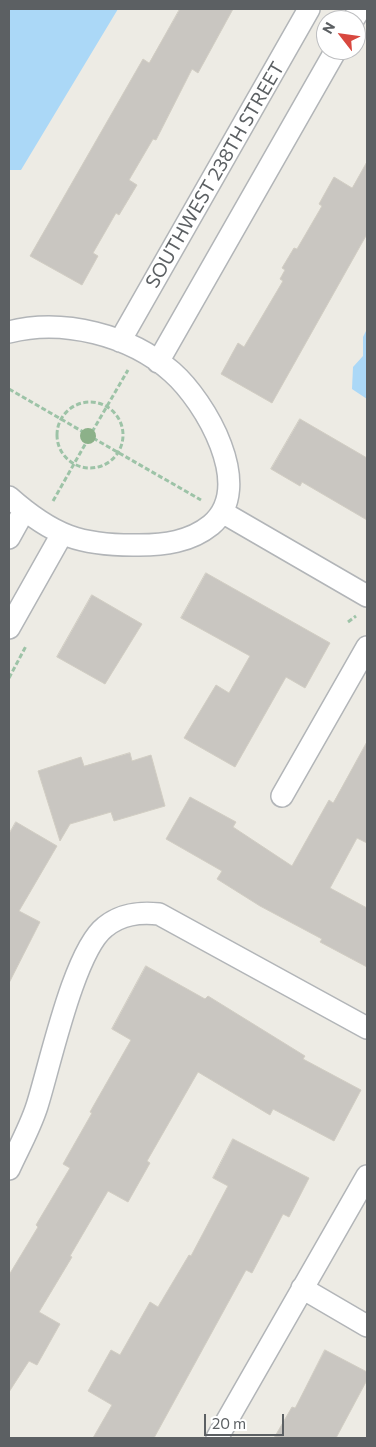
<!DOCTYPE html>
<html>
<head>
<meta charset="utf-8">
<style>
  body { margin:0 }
  #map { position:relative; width:376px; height:1447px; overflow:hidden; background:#edebe4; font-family:Commissioner,sans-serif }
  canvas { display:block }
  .frame { position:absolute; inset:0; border:10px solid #5c6063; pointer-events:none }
  .north { position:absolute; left:316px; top:10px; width:50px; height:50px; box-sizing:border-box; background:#fff; border:1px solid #bebfc1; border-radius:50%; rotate:300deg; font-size:14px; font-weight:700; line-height:20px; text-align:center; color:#5c6063 }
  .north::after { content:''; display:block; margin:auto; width:18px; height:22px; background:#d8483f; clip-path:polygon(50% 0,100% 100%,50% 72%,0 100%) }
  .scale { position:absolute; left:204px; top:1414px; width:80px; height:22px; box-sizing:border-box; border:2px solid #5c6063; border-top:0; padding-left:6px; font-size:15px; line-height:18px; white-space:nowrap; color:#5c6063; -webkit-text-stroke:4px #fff; paint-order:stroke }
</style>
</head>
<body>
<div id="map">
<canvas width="376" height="1447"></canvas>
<div class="frame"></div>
<div class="north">N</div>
<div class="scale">20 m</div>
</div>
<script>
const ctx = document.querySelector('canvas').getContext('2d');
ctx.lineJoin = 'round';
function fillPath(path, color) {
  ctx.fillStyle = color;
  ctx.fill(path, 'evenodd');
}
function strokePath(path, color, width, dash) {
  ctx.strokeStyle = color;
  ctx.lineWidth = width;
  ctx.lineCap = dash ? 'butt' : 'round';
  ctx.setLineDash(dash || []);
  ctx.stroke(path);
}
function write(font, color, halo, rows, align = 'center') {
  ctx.font = font + ' Commissioner,sans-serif';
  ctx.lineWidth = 5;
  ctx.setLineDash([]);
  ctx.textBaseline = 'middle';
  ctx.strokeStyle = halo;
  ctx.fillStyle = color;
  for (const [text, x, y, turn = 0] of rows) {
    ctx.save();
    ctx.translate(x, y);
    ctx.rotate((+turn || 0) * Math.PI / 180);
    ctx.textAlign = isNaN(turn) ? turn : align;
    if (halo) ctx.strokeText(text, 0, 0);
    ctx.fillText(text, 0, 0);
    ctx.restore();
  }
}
fillPath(new Path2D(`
  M9,9h109l-97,161h-12z
  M367,329v70l-15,-10 1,-22 10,-11v-19z`), '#abd8f7');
const building = new Path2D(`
  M180,9h53l-35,64 -6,-4 -36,71 -3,-1 -24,41 8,5 -18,30 -3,-2 -23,40 5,3 -16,29 -52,-29 113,-197 6,4z
  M367,162v72l-95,169 -51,-29 17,-31 6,4 39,-66 -3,-2 5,-9 -3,-2 12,-20 3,1 25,-43 -3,-2 15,-27 18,11z
  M300,419l67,39v62l-65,-38 -2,4 -29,-17z
  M206,573l124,70 -25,45 -19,-11 -51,90 -51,-29 32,-53 13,8 21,-37 -69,-38z
  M92,595l50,29 -37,60 -48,-27z
  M367,742v101l-10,-5 -27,50 37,20v59l-47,-25 2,-3 -62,-33 -43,-27 5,-8 -56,-32 24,-42 46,25 -3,5 59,39 37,-66 4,3z
  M130,753l2,8 19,-6 14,51 -51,15 -3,-9 -41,12 -10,17 -22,-70 43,-14 3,9z
  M16,822l41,24 -38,65 21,11 -31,61v-149z
  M146,966l59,33 3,-3 97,60 -2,3 58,31 -27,51 -61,-32 -3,6 -72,-43 -51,89 3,2 -22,39 -20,-11 -38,65 2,1 -33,55 21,12 -23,41 -8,-4 -20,31v-117l29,-48 -2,-2 34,-57 -7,-4 29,-51 -2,-1 41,-72 -19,-11z
  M233,1139l76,39 -20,39 -6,-3 -31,59 -6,-3 -92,168h-61l19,-33 -24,-14 23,-41 9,5 30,-53 8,5 31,-52 2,1 37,-70 -15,-8z
  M325,1350l42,22v8l-31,58h-62l18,-31 3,1z`);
fillPath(building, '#c9c6c1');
strokePath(building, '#d1cdc3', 1);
const street = new Path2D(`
  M353,20l7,-11
  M9,332c54,-14 121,3 163,40 33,29 84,115 39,153 -21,17 -47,20 -72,20 -58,1 -86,-9 -130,-48
  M120,341l189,-332
  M158,362l178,-312
  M222,512l145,84
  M9,538l15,-27
  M9,628l53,-94
  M282,796l85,-149
  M9,1169c9,-20 21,-41 28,-63 13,-41 37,-155 68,-179 16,-13 34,-15 54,-13l208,114
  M302,1288l65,38
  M217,1438l150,-262`);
strokePath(street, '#b2b5b8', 24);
strokePath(new Path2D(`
  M9,389l76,44
  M57 435a33 33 0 1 1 66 0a33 33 0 1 1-66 0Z
  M84 436a5 5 0 1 1 10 0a5 5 0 1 1-10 0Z
  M92,432l36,-62
  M93,438l108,62
  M53,501l34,-60
  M348,622l8,-6
  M9,678l17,-32`), '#9dc3a7', 3, [5, 2.5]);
strokePath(street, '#fff', 21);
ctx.fillStyle = '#8cb189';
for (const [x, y] of [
  [88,436]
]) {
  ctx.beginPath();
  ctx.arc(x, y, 8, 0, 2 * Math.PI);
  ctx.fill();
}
write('19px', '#5c6063', '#fff', [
  ["SOUTHWEST 238TH STREET",215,175,-60]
]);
</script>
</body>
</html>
